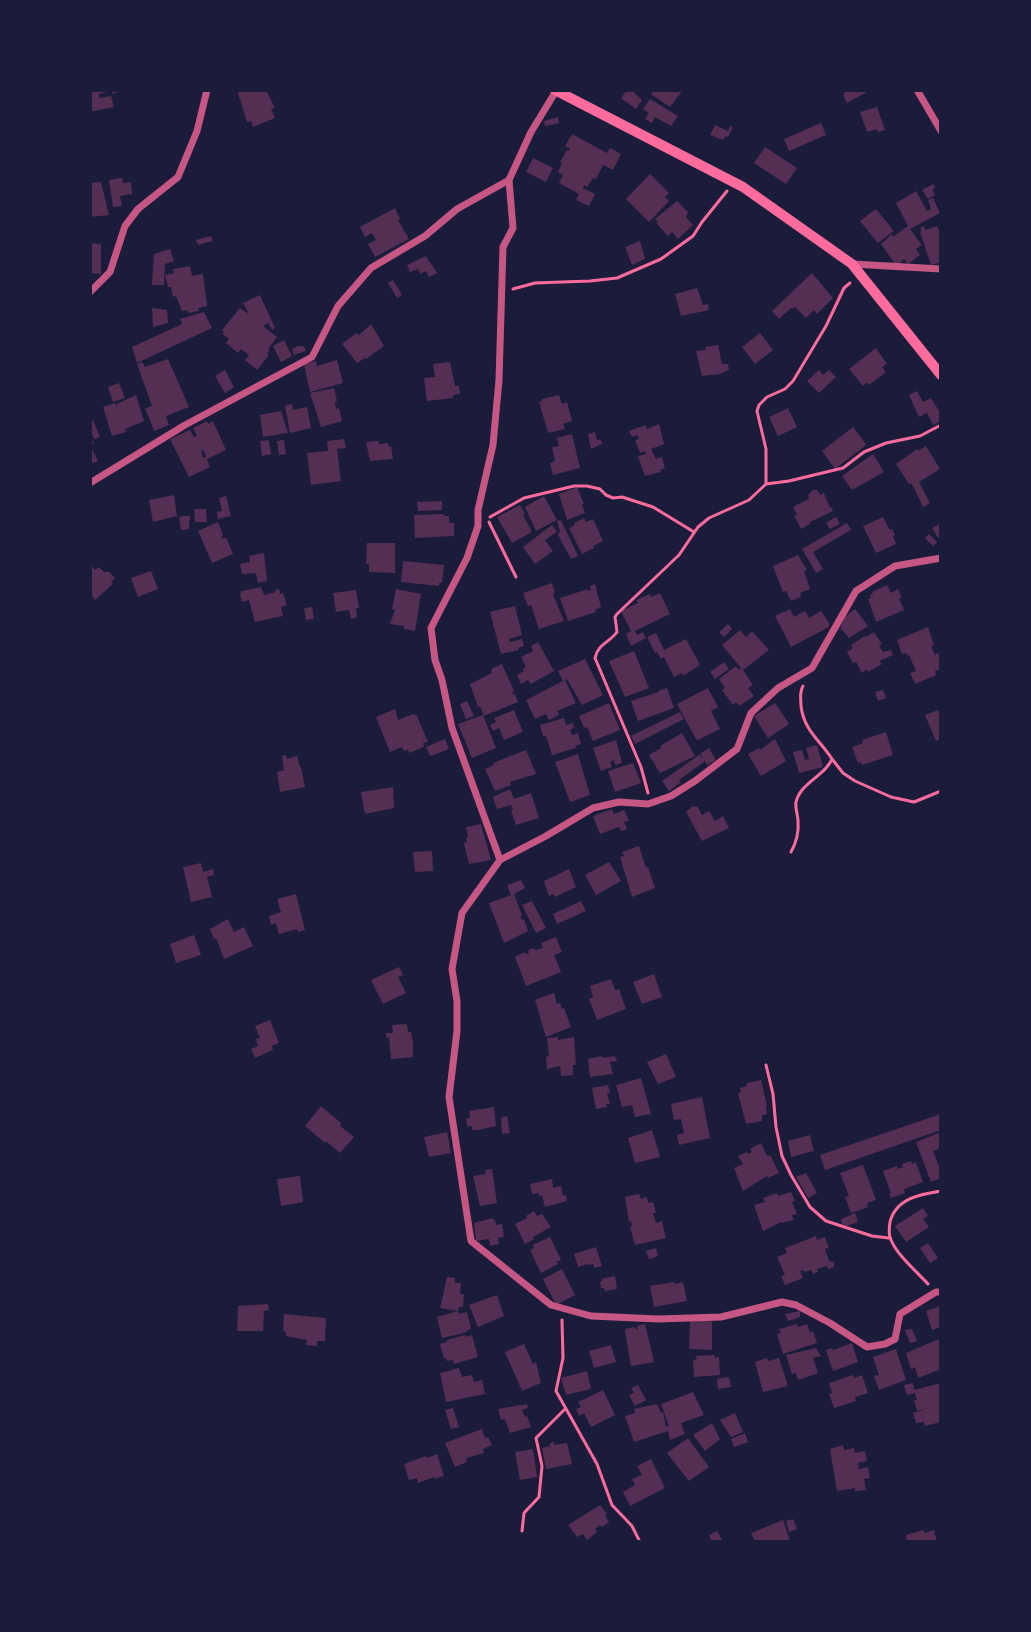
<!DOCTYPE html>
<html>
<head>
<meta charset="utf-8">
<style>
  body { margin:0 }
  #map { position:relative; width:1031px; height:1632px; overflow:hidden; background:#1b1b3a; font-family:Karla,sans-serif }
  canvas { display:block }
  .frame { position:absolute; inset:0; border:92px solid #1b1b3a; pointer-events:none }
</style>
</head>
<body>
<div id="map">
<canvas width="1031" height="1632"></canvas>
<div class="frame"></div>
</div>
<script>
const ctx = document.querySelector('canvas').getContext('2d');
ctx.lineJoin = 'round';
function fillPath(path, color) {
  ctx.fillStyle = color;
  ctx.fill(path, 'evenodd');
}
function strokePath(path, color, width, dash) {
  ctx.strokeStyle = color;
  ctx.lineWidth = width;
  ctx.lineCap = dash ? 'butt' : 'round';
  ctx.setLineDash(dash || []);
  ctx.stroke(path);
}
fillPath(new Path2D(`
  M90,90h28v2l-6,2v-3l-13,3v4l12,-2 3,11 -24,5z
  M237,90h29l9,18 -4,1 4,9 -22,9 -2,-6 -4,1z
  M627,90h14l-7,3 8,7 -6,9 -15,-11z
  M654,90h29l-13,17 -19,-13z
  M843,90h23l1,2 -20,11 -4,-8 2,-1z
  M650,99l28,17 -7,10 -16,-9 -3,6 -7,-4 4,-6 -6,-4z
  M877,107l8,23 -7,2 -1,-3 -10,3 -7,-20z
  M558,117l1,6 -14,3 -1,-5z
  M821,123l5,12 -37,16 -5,-12z
  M715,125l13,6 2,-5 3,1 -5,10 -2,-1 -3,4 -13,-5z
  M572,134l35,19 3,-5 11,6 -8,16 -10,-5 -7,14 -3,-1 -6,9 -3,-2 -1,3 12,6 -6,12 -13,-6 3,-6 -20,-11 4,-8 -5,-3 4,-9 -2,-1 7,-12 2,1 1,-2 -5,-3z
  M765,147l32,21 -11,16 -32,-21z
  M533,158l20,10 -7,14 -20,-10z
  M650,174l19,19 -4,4 4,4 -20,21 -23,-23z
  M122,178l1,5 8,-1 1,12 -12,2 2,10 -9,1 -4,-27z
  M101,182l8,33 -19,2v-34z
  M933,184l2,4 -3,2 3,5 -7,4 -6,-9z
  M916,191l11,20 4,-2 -3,-9 5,-2 7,15 -30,16 12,16 -6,4 4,6 -12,9 -4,-5 -5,5h-4l-14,-20 11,-10 1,3 15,-11 -12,-23z
  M677,201l11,11 -2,5 7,8 -15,14 -6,-7 -4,4 -12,-13 2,-1 -3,-3z
  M395,208l5,11 -2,1 11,19 -34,18 -7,-13 8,-4 -4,-7 -7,4 -5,-10z
  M876,209l18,22 -16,12 -18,-22z
  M924,226l1,4 12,-4 1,3 3,-1v34l-10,3 -11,-33 2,-1 -2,-3z
  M211,236l2,5 -15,4 -2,-5z
  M640,241l5,18 -13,6 -7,-18z
  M90,243l11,1v30l-11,-1z
  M170,249l4,12 -9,3 -1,21h-12l2,-31z
  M426,256l11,17 -8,4 -3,-6 -6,3 -2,-5 -8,3 -3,-7z
  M190,266l2,10 11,-2 4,32 -9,2 1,3 -11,2 -1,-3 -5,1 -6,-15 -3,1 -2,-10h-3l-3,-12 9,-2 -1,-4z
  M812,273l21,25 -16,16 -3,-4 -8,8 -11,-11 -3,2 -1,-1 -12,11 -7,-8z
  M393,280l9,15 -5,3 -9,-15z
  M697,288l6,17 5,-1 1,6 -28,6 -6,-22z
  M260,295l15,33 -3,2 -4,-7 -5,3 14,11 -9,12 2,1 -3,3 2,2 -12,15 -12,-10 4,-5 -8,-6 -3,4 -12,-10 3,-4 -7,-6 2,-1 -2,-2 18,-22 9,6 -6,-11z
  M152,308l15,2 1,13 -15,4z
  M204,312l8,16 -75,35 -5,-16 50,-23 -2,-5z
  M371,324l13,22 -18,13 -1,-1 -8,5 -15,-19 14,-11 3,2z
  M760,333l13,17 -18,14 -13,-17z
  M284,340l8,16 -11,6 -8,-16z
  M718,345l4,19h6l1,6 -9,4 -18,2 -6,-25 10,-1 -1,-3z
  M298,346h6l2,5 -12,4 -2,-6z
  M876,348l11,16 -5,3 4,5 -17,13 -2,-3 -4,4 -14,-17z
  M168,359l21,48 -23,9 3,9 -15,6 -9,-23 7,-2 -15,-42 5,-2 3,5z
  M337,360l6,23 -33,9 -6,-28 12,-3 1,5z
  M450,362l5,24h4l1,8 -7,1v3l-26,3 -3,-23 11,-1 -2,-13z
  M225,370l9,17 -9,6 -10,-17z
  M819,370l4,5 6,-5 7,7 -17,16 -12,-12z
  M119,383l6,15 -12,4 -5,-15z
  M334,388l3,13 -2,1 1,7 3,-1 3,13 -21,6 -11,-34z
  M917,391l6,11 8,-4 10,16v7l-8,4 -6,-12 -8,4 -10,-22z
  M136,395l8,26 -19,8 1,3 -14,4 -9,-29 12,-4v2z
  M559,395l3,9 5,-2 5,19 -9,3 2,5 -17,4 -9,-31 3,-1v-2z
  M292,404l1,6 14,-3 4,21 -21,5 -5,-27z
  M788,408l9,19 -19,9 -9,-19z
  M281,411l7,22 -25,4 -3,-22z
  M93,420l7,17 -6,2 -4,-10v-8z
  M207,421l1,3 5,-3 13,29 -19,9 -4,-9 -2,1 2,7 3,-1 4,10 -21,10 -19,-38 20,-9 4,7 3,-1 -4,-8z
  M659,424l5,20 -13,5 5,10 6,-2 3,11 -5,2 1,2 -16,4 -7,-20 8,-2 -1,-3 -5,2 -5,-13 4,-1 -2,-4 -5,2 -3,-6 17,-6 1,4z
  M853,427l13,17 -1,2 -30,23 -13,-18z
  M595,432l2,8h4l1,4 -11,5 -3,-15z
  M90,434l4,10 -4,1 8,16 -8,3z
  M572,434l8,34 -27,7 -3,-12 5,-2 -3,-14 7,-1 -2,-8z
  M344,439l2,9 -9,1 4,32 -30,4 -4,-32 21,-2 -1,-10z
  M269,440l2,14 -9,2 -2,-15z
  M284,440l2,14 -7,1 -2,-14z
  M379,441v3l9,-1 1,4 2,-1 2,13 -23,2 -4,-19z
  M926,446l14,23 -21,13 11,21 -7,4 -10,-21 -2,-3 -2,1 -13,-20 21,-15 1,2z
  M873,454l11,18 -32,18 -10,-14z
  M577,487l7,17 -2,1 3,8 -18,7 -8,-26z
  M813,490h4l3,5 4,-2 6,15 1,-1 2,4 -23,11v2l-9,5 -7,-13 3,-1 -4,-8 16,-8 -1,-4z
  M174,495l3,21 -24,6 -4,-22z
  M226,496l5,20 -13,3 -1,-7 5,-1 -3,-13z
  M544,496l13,24 -21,11 -11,-24z
  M442,501v9l-24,1 -1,-9z
  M520,505l5,9 -2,1 9,17 -20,11 -15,-26z
  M194,509h12l1,13h-12z
  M443,514l1,2h5v7h5v13l-39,2 -1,-23z
  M183,516h7l-1,13 -8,1 -2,-13z
  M836,517l4,7 -10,5 -4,-6z
  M883,517l7,13 2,-1 3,6 -2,1 3,8 -20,9 -13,-27z
  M584,518l2,4 7,-3 10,22 -10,5 1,2 -12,6 -13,-26 6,-3 -1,-2z
  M561,520l17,36 -7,3 -13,-24 2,-4 -3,-10z
  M218,522l5,13 -2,1 2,3 3,-2 7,17 -21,9 -14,-32z
  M847,523l4,7 -38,22 10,17 -7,4 -14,-24z
  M941,523v19l-9,-14z
  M552,525l5,7 -12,8 8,11 -18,13 -12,-17z
  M929,534l8,8 -4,4 -8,-8z
  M367,543h28v30l-26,-1v-9l-3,1z
  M264,553l3,28 -9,2 -2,-10 -14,1 -2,-10 10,-2 -1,-6z
  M798,555l9,15 -3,1 6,18 -10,4 1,4 -10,4 -5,-10 -3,1 -10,-26z
  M403,561l41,4 -2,18h-3v3l-38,-4z
  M90,563l5,7 4,-3 5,5h5l6,6 -4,4 2,2 -18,16 -5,-6v-18l3,-3 -3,-1z
  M151,571l7,18 -20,8 -7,-19z
  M552,583l3,10 -2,1 11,27 -25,8 -8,-24 -3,1 -5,-13z
  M595,584l6,23 -6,3 1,2 -28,9 -8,-23 28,-9v2l3,-1 -1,-4z
  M887,585l4,8 7,-4 4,9 -3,1 5,11 -28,12 -8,-23 3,-1 -1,-3 3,-1 -1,-2z
  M261,587l3,8 12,-3 -1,-2 4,-1 1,5 3,-1 4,12 -6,2 2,9 -28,6 -6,-22 -7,2 -2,-8 2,-3z
  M396,589l25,5 -6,37 -11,-2v-3l-14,-2 5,-14 -3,-1z
  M356,590l3,18h-3l1,9 -6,2 -2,-9 -13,2 -3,-19z
  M660,593l10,21 -35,17 2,4 6,-3 3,6 -15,8 -5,-12 5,-3 -10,-20 17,-8 -2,-3 14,-6 1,3z
  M515,606l7,29 -13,4 1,3 12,-3 2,7 -6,2 1,2 -18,4 -11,-42z
  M312,607l2,12 -8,1 -2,-12z
  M790,609l4,8 11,-6 4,7 12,-7 8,12v4l-38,20 -16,-31z
  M855,609l13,17 -19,12 -8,-9v-3l4,-9z
  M728,624l4,5 -8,8 -5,-5z
  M928,627l6,18 -3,2 4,8 3,-2 3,7v9l-6,2 1,4 -21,9 -5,-11 6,-2 -7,-16 -1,1 -2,-3 -4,1 -5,-14z
  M740,630l6,7 6,-6 17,19 -26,20 10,15 -5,3 6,8 -15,10 -3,-4 -3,3 -11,-15 3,-2 -6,-9 17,-13 3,4 2,-2 -19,-23z
  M874,632l8,12 -3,2 4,6 8,-2 2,5 -14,6 3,3 -14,8 -1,-3 -5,4 -6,-11 -3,1 -6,-11 6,-4 -2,-3 14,-9 1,1z
  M656,633l8,17 22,-11 14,26 -17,11 -1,-3 -8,4 -10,-20 -3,2 -4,-7 -2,1 -8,-16z
  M538,642l16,29 -23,13 -3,-4 -7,4 -4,-9 7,-4 -1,-2 3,-2 -5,-10 12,-6 -2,-5z
  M634,651l15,37 -24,9 -16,-36z
  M585,659l18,36 -21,10 -15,-26 -4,2 -5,-10z
  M724,662l5,7 -14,10 -5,-7z
  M502,664l12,27 -2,1 1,3 2,-1 3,8 -34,14 -4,-10 -2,1 -8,-23 22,-11 -1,-4z
  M565,680l11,23 -19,8 2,4 -10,5 -3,-6 -11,5 -9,-19z
  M667,688l7,20 -36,13 -7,-20 28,-9 -1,-1z
  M708,688l10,19 -7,4 9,18 -22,11 -2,-1 -19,-35z
  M883,690l3,8 -8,3 -3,-9z
  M467,701l7,15 -8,3 -6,-15z
  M609,703l11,27 -27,11 -6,-14 -3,1 -5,-12z
  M775,703l14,21 -21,14 -14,-22z
  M395,709l3,11 15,-6 4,2 11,26 -5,1 1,4 -15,6 -1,-4 -4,2 -2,-4 -12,5 -14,-35z
  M941,709v30l-5,2 -11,-26z
  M514,710l9,22 -19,8 -5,-12 -6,3 -3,-6 6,-3 -2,-4z
  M680,712l4,7 -49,25 -4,-8z
  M483,715l13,33 -24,10 -14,-34z
  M564,718l2,7 7,-2 1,5 -4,2 2,5 6,-2 3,11 -6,2 1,2 -24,7 -6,-19h-3l-3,-11z
  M886,732l7,23 -31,10 -1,-3 -3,1 -6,-16 11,-4 -1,-3z
  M682,733l13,23 -35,17 -11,-18 12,-7 -1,-2z
  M445,739l4,10 -19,7 -4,-9z
  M775,739l11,22 -25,15 -13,-22 11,-6 1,2z
  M616,740l6,23 -7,2 -1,-5 -4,2 2,5 -11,4 -8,-23z
  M817,745l6,22 -24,6 -6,-21 9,-2 3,10 4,-1 -3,-11z
  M709,748l7,12 -9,5 -3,-5v2l-25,18 2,2 -12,9 -7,-10 37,-26 5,4 -4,-5z
  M526,750l10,24 -26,8 1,3 -16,6 -10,-22 9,-4 -1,-2z
  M578,754l12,41 -20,7 -15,-40z
  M286,755l1,4 10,-3 3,11h1l4,20 -25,5 -3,-20 7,-2 -2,-14z
  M633,763l8,20 -26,9 -7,-21z
  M393,787l1,21 -29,6 -4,-22z
  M510,789l4,10 17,-6 8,25 -23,7 -5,-15 2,-1 -2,-4 -14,4 -4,-12z
  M693,806l2,1 2,-1 5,9 7,-4 6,10 8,-5 6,12 -27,13 -16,-29z
  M612,809l2,5 10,-4 5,11 -5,1 3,7 -6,2 -2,-4 -19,7 -7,-18z
  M481,824l10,36 -22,4 -5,-21 3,-1 -1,-4 2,-1 -2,-10z
  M639,846l7,22 2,-1 7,21 -23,9 -12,-40 4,-1 -2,-4z
  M432,851l1,20 -18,1 -2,-20z
  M609,862l12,19 -25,14 -11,-20z
  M201,863l2,9 10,-3 1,6 -7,2 5,20 -21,5 -8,-35z
  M569,869l7,18 -21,10 -2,-3 -4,2 -5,-15z
  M521,880l4,8 -11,6 8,21 -2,1 2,4 2,-1 4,12 -24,12 -15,-40 22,-8 -4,-10z
  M296,894l9,36 -7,2 -1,-3 -18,5 -3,-11 -5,2 -2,-9 12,-4 -4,-13z
  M532,901l14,27 -10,5 -14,-28z
  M581,901l5,10 -29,13 -4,-10z
  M228,919l6,13 10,-5 9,19 -29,13 -8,-21 -2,1 -4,-10z
  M194,935l7,20 -25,8 -6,-19z
  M556,937l6,15 -8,3 7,17 -35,14 -11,-29 10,-5 1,2 3,-1 -1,-3 6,-2 1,2 8,-2 -2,-5z
  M399,967l4,8 -5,2 8,16 -23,11 -12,-24z
  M654,974l8,23 -20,7 -9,-22z
  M611,979l4,11 4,-1 7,20 -29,11 -8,-21 4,-2 -3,-11z
  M554,993l3,11 3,-1 2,6 2,-1 7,19 -25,10 -11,-37z
  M270,1020l9,23 -7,3 1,4 -18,8 -4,-9 7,-3 -2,-7 4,-1 -5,-12z
  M407,1024l1,8h3l2,9v16l-22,2 -2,-22 -3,1v-5h7l-1,-8z
  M558,1037v3l16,-3 2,28h-3v10l-12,1 -1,-10 -13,3 -1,-12 3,-1 -2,-18z
  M666,1054l10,23 -18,7 -11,-22z
  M602,1056v2l13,-2 2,5 -7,1 3,12 -23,3 -2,-18z
  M641,1078l10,36 -16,3 -3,-12 -10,2 -6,-22z
  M761,1080l6,26h-1l1,8 -5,1v6l-16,3 -8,-31 3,-1 -1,-4 7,-2v-3z
  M608,1085l2,8h-3l3,11h-4l1,3 -11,2 -4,-21z
  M702,1097l8,41 -31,7 -2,-10 7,-2 -3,-14 -7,1 -3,-16z
  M321,1106l20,17 -1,3 14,11 -14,16 -14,-12 -1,2 -20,-17z
  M494,1107l2,19 -18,4h-6v-4l-5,1 -1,-8 4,-1 -1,-7z
  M941,1114v16l-116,40 -5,-15z
  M507,1116l3,17 -8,1 -1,-16z
  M652,1130l8,27 -25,6 -7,-25z
  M447,1132l4,21 -22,4 -5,-20z
  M941,1132v16l-8,3 8,21v6l-10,4 -15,-40z
  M810,1135l4,16 -23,6 -3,-16z
  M761,1143l6,13 3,-1 9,18 -11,5 -1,-2 -24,15 -9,-23 9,-4 -5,-8 9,-4 1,2 4,-2 -2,-3z
  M911,1161l1,3 4,-2 7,20 -19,7 1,4 -14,5 -2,-5h2l-8,-22 14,-5v3l6,-2 -1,-3z
  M863,1165l13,35 -9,3 1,4 -17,6 -6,-16 4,-1 -9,-23z
  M492,1169l5,34 -17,3 -7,-30 13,-2 -1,-4z
  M806,1173l11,20 -9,5 -12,-21z
  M300,1176l3,26 -22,4 -4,-27z
  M552,1179l1,9 8,-2 2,10 3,-1 1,6 -22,6 -3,-12 -3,1 -1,-3 -6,1 -2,-10z
  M791,1192l4,9 -3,1 5,12 -5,1 2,5 -13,3v-1l-18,9 -9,-26 11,-3 -2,-4 14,-5 1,3z
  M639,1194l2,5 6,-2 1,6 5,-1 3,11h-3l3,10 6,-2 4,17 -31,7 -5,-18 2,-1 -1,-5 -2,1 -4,-25z
  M923,1208l5,8 -5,3 6,8 -23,15 -11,-16z
  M534,1211l3,5 5,-2 9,13 -18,10 1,2 -9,5 -10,-20 12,-6 -1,-2z
  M855,1213l3,9 -11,4 -5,-2 -1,-5z
  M493,1218v2h2l1,5 6,-1 2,13 -6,1 1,6 -9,2 -1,-7 -13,2 -2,-18z
  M816,1236l1,4 8,-3 4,11 -4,1 4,12 5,1v5l-5,2 -3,-3 -9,3 1,3 -5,2 -2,-4 -7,2 -1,-2 -3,1 3,7 -18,7 -4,-9 4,-1 -8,-18 10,-4 -2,-5z
  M550,1237l11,23 -5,2 2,2 -17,9 -11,-23 4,-2 -1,-3z
  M928,1243l10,15 -8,5 -10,-15z
  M596,1247l6,19 -7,2 -2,-4 -5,1v-1l-10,3 -4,-13z
  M656,1248l2,8 -9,3 -3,-8z
  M562,1269l13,26 -19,10 -13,-26z
  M615,1276l2,13 -12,2 -1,-3h-3l-1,-6 2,-1v-2z
  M447,1277l8,1v5h6l-1,11h4l-1,13h-4l-1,4 -18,-3z
  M674,1282l1,2 8,-2 4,19 -33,6 -4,-21z
  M497,1295l7,21 -26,11 -9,-22z
  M268,1304l1,6 -5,1 -1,20h-26l1,-25z
  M941,1306v21l-9,3 -6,-19z
  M458,1311l1,3 8,-2 4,16 -7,5 -22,5 -5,-21z
  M800,1311v6l-12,4 -3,-7z
  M284,1314l42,4 -1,23h-8v5l-11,-1 1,-5 -21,-4v-4l-3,-1z
  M690,1321h22v29l-23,-1z
  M645,1324l9,38 -23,4 -6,-35 1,-2 8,-2 4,3 -1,-4z
  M797,1324l1,3 9,-3 3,9 3,-2 4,12 -34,11 -6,-20 4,-1 -2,-4z
  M912,1329l5,12 -7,2 -5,-13z
  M465,1335l1,2 6,-2 6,22 -24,7 -1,-4 -6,1 -1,-3h-2l-4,-14 7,-2v-2z
  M941,1338v31l-23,9 -3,-11 -4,2 -5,-16z
  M852,1343l6,19 -25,9 -7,-21 6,-2 1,2z
  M524,1344l9,20 3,-2 5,21 -19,8 -17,-39z
  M611,1345l5,17 -22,6 -5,-17z
  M816,1348l5,8 -8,2 5,15 -20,7 -2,-7 -4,1 -6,-19z
  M896,1349l10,31 -27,10 -5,-14 5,-1 -6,-18z
  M714,1355l1,3 4,-1 1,18 -26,2 -1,-17 4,-1 -1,-3z
  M767,1358l1,3 11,-3 9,28 -25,6 -8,-30z
  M459,1368l3,9 10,-2 2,7 8,-2 3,14 -39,8 -6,-29z
  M587,1371l4,18 -25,6 -5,-17z
  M853,1375l1,3 8,-3 6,18 -13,4 1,4 -22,7 -5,-14 3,-1 -3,-10z
  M729,1377l2,10 -13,2 -1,-10z
  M913,1383l1,7 27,-7v39l-16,4 -5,-15 7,-3 -10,3 -3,-11h3l-2,-7 -8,2 -3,-10z
  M638,1385l8,15 -11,6 -6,-11 5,-2 -3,-5z
  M603,1390l12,25 -24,12 -7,-14 -5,3 -3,-7 5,-2 -3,-5z
  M693,1392l11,23 -23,8 4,11 -15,6 -2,-9 -34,11 -9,-26 10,-3 -1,-4 23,-5 4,9 2,-1 3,15 3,-1 -8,-22z
  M527,1404l1,4 -6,2 3,7 2,-1 4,11 -21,6 -5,-14 -4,1 -3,-11z
  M453,1408l6,19 -8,2 -6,-19z
  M920,1411l3,11 -7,1 -3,-10z
  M735,1413l8,19 -12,5 -11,-17z
  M712,1423l8,16 -15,12 -12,-16z
  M482,1429l3,9 3,-1 4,8 -9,4 1,4 -18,5 1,4 -12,5 -10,-24z
  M745,1433l3,9 -14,5 -3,-8z
  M688,1438l21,29 -20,14 -22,-28z
  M554,1442v3l13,-2 5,21 -26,5 -4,-21 8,-2v-3z
  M843,1445l1,5 10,-2 1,5 10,-2 2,10 -9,2 1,6 9,-2 2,11 -6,1 2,11 -11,1v-3l-18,3 -7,-42z
  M533,1449l4,28 -17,3 -5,-28z
  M437,1454l7,22 -9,3 -1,-2 -16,6 -1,-5 -8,2 -5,-16 22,-8 1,2z
  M651,1459l14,29 -35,18 -7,-14 12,-7 -3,-6 10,-4 -5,-9z
  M600,1505l7,9 -2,1 4,7 -7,5 -2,-2 -5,4 2,3 -10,8 -4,-6 -6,3 -9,-12z
  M793,1519l4,10 -8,3 -3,-11z
  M783,1520l7,21 -35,1 -4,-9z
  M924,1530v3l10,-3 3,12h-30l-1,-7z
  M717,1531l5,9 -10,2 -3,-7z`), '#542f53');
strokePath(new Path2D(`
  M513,289l22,-6 55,-2 27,-3 44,-19 32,-23 9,-14 25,-31
  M766,484v-35l-9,-38 2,-6 8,-8 18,-8 8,-8 33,-55 18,-38 6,-5
  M490,517l34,-19 50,-12h13l13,3 6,6 7,3 9,-1 31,10 41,25
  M489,522l27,55
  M832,759l11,14 12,8 36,16 23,5 27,-11
  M648,793l-7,-26 -46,-109c2,-13 15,-16 22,-26l-2,-15 2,-3 62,-59 19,-28 11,-9 40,-18 17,-16 23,-3 54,-13 21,-16 22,-9 34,-7 21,-11
  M791,852c5,-9 8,-20 7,-31 0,-6 -3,-12 -2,-19 5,-20 29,-26 36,-43 -12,-19 -28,-28 -31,-53 0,-8 -2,-13 2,-20
  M766,1065l7,29 3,33 6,29 9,19 19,32 16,14 46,15 17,2
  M928,1284c-11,-12 -31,-29 -37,-44 -3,-6 -2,-12 -1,-18 6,-24 31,-28 51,-31
  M562,1320l1,38 -7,33 41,73 15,41 20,21 8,16
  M522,1531l2,-18 15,-16 3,-31 -6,-28 29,-29`), '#ff6b9d', 3);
strokePath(new Path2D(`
  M917,90l24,41
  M556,91l-25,41 -22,48 4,48 -10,19 -4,133 -6,65 -15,65v16l-11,32 -36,70 4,32 7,20 10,48 48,132 -38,53 -10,56 5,32v30l-8,66 22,144 80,64 40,11 67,3 63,-2 61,-15 14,3 34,18 37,24 18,-3 10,-5 5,-25 36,-22h5
  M852,264l89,5
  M90,292l20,-20 15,-46 13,-17 40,-32 19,-46 10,-41
  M90,483l95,-58 127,-68 26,-51 33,-38 54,-32 32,-27 52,-29
  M500,860l46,-24 47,-28 26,-6 29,2 23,-8 24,-15 42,-32 14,-36 27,-25 34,-20 44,-77 39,-25 46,-8`), '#c65784', 7);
strokePath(new Path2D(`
  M555,90l188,97 109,77 89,111`), '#ff6b9d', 10);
</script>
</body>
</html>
